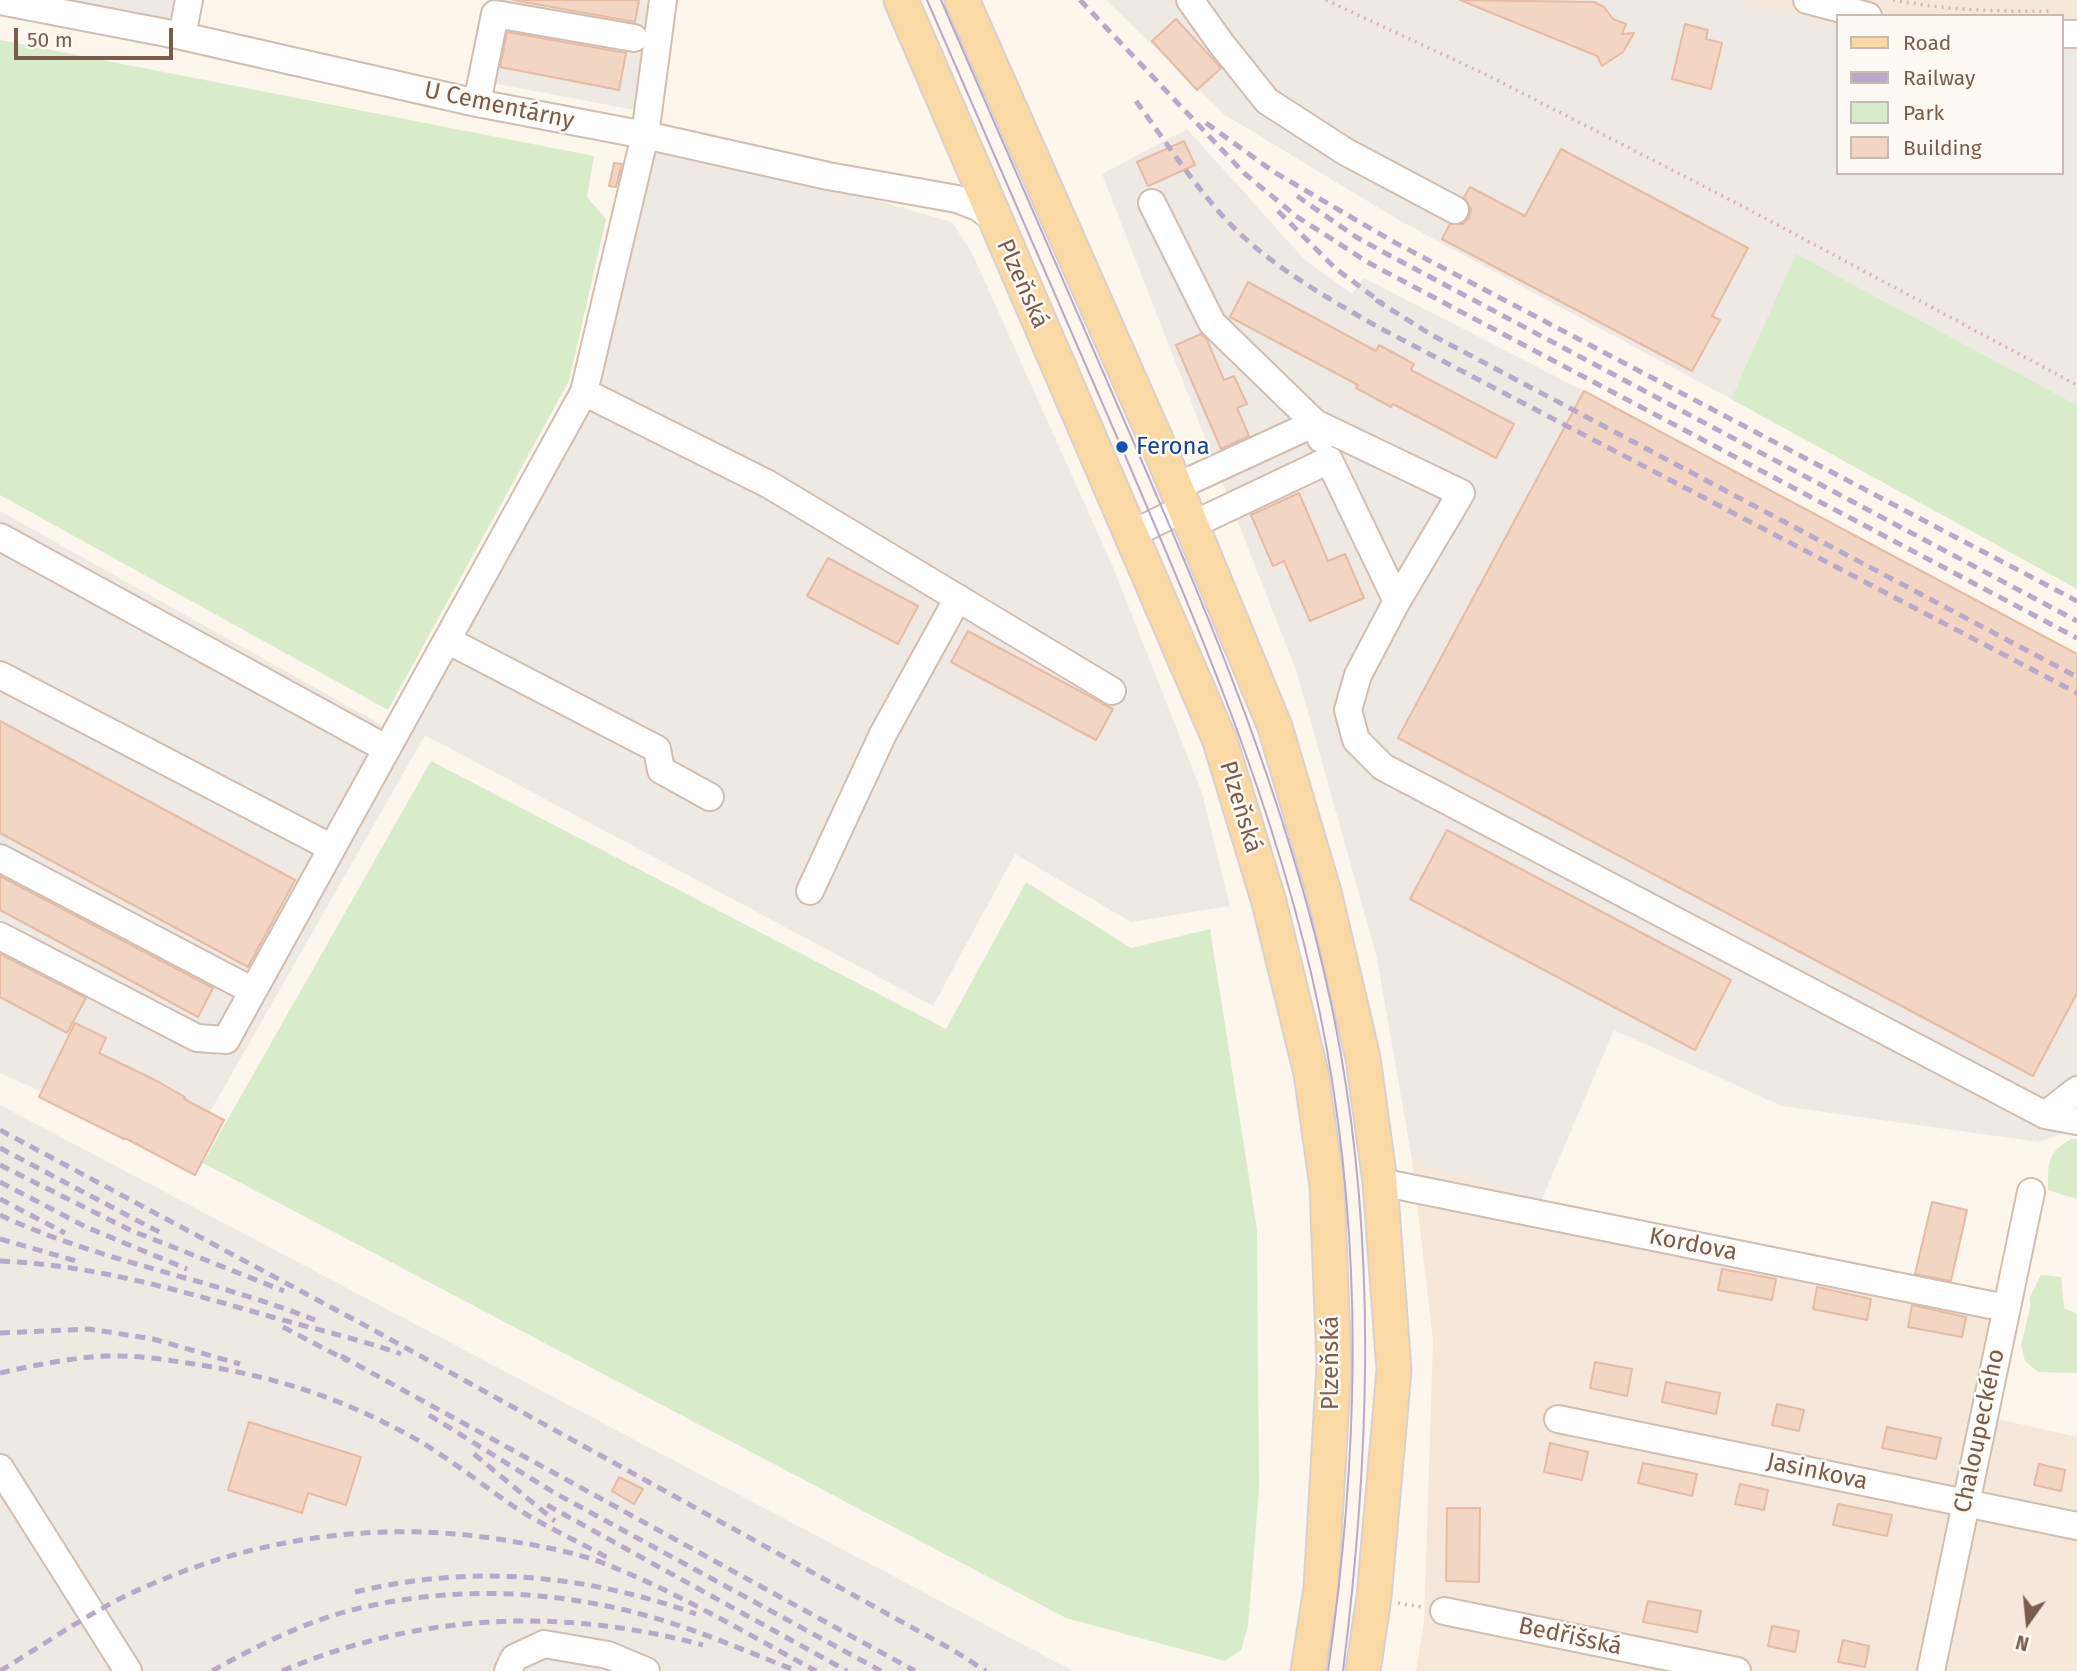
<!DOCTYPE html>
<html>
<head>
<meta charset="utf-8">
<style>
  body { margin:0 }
  #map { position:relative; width:2077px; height:1671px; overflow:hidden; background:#fdf6ec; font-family:"Fira Sans",sans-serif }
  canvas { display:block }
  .legend { position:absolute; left:1836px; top:14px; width:228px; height:161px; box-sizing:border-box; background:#fffaf3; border:2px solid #cabbb1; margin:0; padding:9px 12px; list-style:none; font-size:21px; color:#7a5c4d }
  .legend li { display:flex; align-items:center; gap:14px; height:35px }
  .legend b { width:35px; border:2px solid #cabbb1 }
  .north { position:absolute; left:1993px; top:1587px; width:70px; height:70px; -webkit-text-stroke:5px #fffaf3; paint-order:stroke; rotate:195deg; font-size:19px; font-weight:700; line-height:28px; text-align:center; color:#7a5c4d }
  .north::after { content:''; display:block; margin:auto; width:24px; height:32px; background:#7a5c4d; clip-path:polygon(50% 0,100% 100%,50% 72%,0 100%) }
  .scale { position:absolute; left:14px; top:28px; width:159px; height:32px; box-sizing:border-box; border:4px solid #7a5c4d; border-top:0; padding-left:9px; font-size:21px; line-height:24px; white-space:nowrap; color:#7a5c4d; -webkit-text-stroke:5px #fffaf3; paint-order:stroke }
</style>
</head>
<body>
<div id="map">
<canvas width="2077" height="1671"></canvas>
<ul class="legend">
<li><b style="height:9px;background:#fbd9a5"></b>Road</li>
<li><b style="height:9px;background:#b9a8c9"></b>Railway</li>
<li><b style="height:19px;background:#d8ecc9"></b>Park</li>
<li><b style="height:19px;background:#f3d5c3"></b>Building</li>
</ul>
<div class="north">N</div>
<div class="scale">50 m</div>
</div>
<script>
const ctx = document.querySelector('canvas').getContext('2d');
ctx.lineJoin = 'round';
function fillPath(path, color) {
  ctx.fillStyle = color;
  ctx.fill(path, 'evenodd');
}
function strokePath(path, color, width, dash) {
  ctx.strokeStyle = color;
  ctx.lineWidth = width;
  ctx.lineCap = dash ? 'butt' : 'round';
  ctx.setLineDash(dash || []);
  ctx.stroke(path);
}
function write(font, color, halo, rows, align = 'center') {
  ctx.font = font + ' "Fira Sans",sans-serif';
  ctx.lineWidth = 5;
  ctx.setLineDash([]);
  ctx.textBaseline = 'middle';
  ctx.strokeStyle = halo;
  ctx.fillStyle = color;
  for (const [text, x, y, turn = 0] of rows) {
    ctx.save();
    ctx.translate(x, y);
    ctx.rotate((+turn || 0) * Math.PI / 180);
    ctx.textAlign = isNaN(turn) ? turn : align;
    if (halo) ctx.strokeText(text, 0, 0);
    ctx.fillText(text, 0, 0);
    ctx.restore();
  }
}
fillPath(new Path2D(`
  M1738,0h339v46l-16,1v-31h-224v9z
  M1412,1160l129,41 348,69 129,32 -25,116 84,19v234h-661l8,-50 9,-280z`), '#f5e8da');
fillPath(new Path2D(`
  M21,0h168l-7,36z
  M489,0h161l-10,111 -148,-28 3,-69z
  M1106,0h632l99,25v148h224v-126l16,-1v359l-280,-150 -66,144 -327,-176 -179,-108z
  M1187,129l118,131 47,34 12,-16 220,113 493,263v475l-38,13 -257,-36 -168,-76 -73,171 -129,-41 -35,-202 -80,-285 -195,-499z
  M645,135l307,87 20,31 141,314 89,226 28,113 -99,16 -116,-68 -82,152 -508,-271 -240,421 -185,-83v-562l396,222 178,-322z
  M0,1105l1073,566h-1073z`), '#efe9e4');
fillPath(new Path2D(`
  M0,40l594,116 -7,41 19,22 -37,162 -181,329 -388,-215z
  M1796,254l281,151v184l-346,-190z
  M431,761l515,268 80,-147 105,66 79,-19 47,300 2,260 -11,137 -7,24 -16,11 -159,-43 -863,-455z
  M2071,1139h6v60l-29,-9c0,-27 -1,-37 23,-51z
  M2041,1275l20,2 3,31 13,6v59l-39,-1 -13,-11 -4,-16 9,-37v-11z`), '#d8ecc9');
const building = new Path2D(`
  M513,0h126l-4,22z
  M1460,0l134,2 10,5 9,12 13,5 -4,10 12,-1 -11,19 -21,14 -5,-10z
  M1176,19l45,49 -24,22 -45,-49z
  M1685,24l23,6 -2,9 16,4 -11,46 -39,-10z
  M507,32l119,21 -7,37 -119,-23z
  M1184,141l11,24 -47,21 -11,-24z
  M1561,149l187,99 -36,68 8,4 -28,51 -250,-132 8,-15h13l6,-6 2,-9 -7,-12 6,-10 55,29z
  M614,163l8,1 -6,23 -7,-1z
  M1248,282l128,69 3,-6 35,19 -3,6 103,54 -18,34 -103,-54 -2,3 -35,-19 2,-3 -128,-68z
  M1201,334l6,6 17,40 10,-4 13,28 -10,4 12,28 -28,13 -45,-104z
  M1584,391l493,263v339l-44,83 -635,-338z
  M1299,493l29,68 17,-7 19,44 -54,23 -26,-60 -11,5 -22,-51z
  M828,558l90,48 -20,38 -91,-48z
  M968,631l145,78 -17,31 -145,-78z
  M0,721l295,159 -47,87 -248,-134z
  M1447,830l284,150 -36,70 -285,-151z
  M0,876l213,112 -15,29 -198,-107z
  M0,954l86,44 -19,35 -67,-36z
  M75,1023l31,15 -7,15 56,27 30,17 -1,2 40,21 -29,55 -70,-37 -1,1 -85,-42z
  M1932,1202l35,8 -16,71 -36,-7z
  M1722,1269l54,10 -4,21 -54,-10z
  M1817,1287l54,12 -4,21 -54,-11z
  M1912,1305l54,12 -4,20 -54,-10z
  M1595,1362l37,7 -5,27 -37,-8z
  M1666,1382l54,11 -4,21 -54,-12z
  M1777,1404l27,6 -5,21 -27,-6z
  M249,1422l112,35 -15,48 -38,-12 -6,20 -74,-23z
  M1887,1427l54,11 -5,21 -54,-11z
  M1550,1443l38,9 -6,28 -38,-8z
  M1643,1463l54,11 -5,22 -54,-13z
  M2039,1464l26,6 -4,21 -27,-6z
  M619,1477l24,12 -9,15 -22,-13z
  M1740,1484l28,6 -4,20 -29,-6z
  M1838,1504l54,11 -5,21 -54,-11z
  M1447,1508h33l-1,74 -33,-1z
  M1648,1601l53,10 -4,21 -54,-10z
  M1772,1626l27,5 -4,21 -27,-6z
  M1843,1640l26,6 -4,21 -27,-5z`);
fillPath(building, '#f3d5c3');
strokePath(building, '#e6bba3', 2);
const minor = new Path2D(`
  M663,0l-18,135 -61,257 184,92 344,207
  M1190,0l30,42 47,59 79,51 109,58
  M1807,0l61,16
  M0,1l182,35 295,67 168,32 183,41 129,23 21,8 16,12
  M2061,34h16
  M182,36l7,-36
  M477,103l18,-89 139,24
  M1152,203l60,120 103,100 146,70 -64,108 -39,74 -10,35 8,30 27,27 662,348 32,6
  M1176,487l139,-64 6,16
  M1192,525l137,-65 68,141
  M1132,534l53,-26
  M0,537l387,212
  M447,640l210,109 4,21 49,27
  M0,675l332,173
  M0,858l253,133
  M810,891l73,-157 75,-136
  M0,936l197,102 29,2 358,-648
  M2045,1115l32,-25
  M1380,1182l626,126
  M1558,1419l519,107
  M0,1468l128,203
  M1444,1611l293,60
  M508,1671l6,-13 30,-14 64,11 38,16
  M1931,1671l100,-479`);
const major = new Path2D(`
  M901,0l319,741 49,161 42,171 16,113 7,179 -13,223 -13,83
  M962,0l198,449 115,278 49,165 39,166 17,124 14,188 -20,227 -11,74`);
strokePath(minor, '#d1beb0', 30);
strokePath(major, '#dad1cd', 37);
strokePath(new Path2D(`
  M1326,0l163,76 255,131 333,178
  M1893,0c53,10 106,12 159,11
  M1398,1603l24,4`), '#d9b8a5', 3.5, [2, 5]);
strokePath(minor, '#fff', 26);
strokePath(major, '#fbd9a5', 33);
strokePath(new Path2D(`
  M927,0c67,153 134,306 200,460 82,191 163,383 200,590 37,210 31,410 1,621
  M941,0c62,142 124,285 186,427 88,202 174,405 213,622 37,207 29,415 3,622`), '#b9a8c9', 2);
strokePath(new Path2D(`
  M1080,0l164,173 52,43 73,47 708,375
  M1136,101c27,37 53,77 84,112 43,49 101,81 156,113l701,367
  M1206,123l68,49 118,69 685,360
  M1297,196l59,41 31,17 690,367
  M1278,211l57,57 48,36
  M1376,300l54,34 647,343
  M0,1130l368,197 583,322 35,22
  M0,1148l161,85
  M0,1165l130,65 154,61
  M0,1182l86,45 101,42
  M0,1199l65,34
  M0,1215c100,47 212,64 315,105
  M0,1239l80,23
  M0,1261c94,4 182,30 272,56 43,12 86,22 129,37
  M283,1327l65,34
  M0,1333l89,-4 64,10 87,25
  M341,1356l574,315
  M0,1373c35,-8 70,-15 105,-17 32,-1 64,4 95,9 74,12 135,31 201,66 41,21 77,51 115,77 30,19 63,34 94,51
  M429,1415l124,77 328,179
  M474,1454l81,67
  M547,1505l300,166
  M355,1592c115,-28 230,-18 341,22
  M0,1671c50,-30 98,-65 152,-87 113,-49 237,-64 358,-43 31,5 64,11 93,22 74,29 143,70 213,108
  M212,1671c50,-28 104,-55 162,-66 90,-19 185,-14 274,11 50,14 100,36 149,55
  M282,1671c137,-58 278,-64 421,-26`), '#b9a8c9', 5, [10, 7]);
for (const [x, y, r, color] of [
  [1122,447,7,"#1a4fb4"]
]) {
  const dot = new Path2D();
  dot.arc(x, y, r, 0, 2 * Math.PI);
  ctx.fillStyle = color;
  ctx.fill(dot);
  strokePath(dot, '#fffaf3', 2.5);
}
write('24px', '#7a5c4d', '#fffaf3', [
  ["U Cementárny",499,106,12],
  ["Plzeňská",1022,284,66],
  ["Plzeňská",1240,807,73],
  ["Kordova",1693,1245,11],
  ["Plzeňská",1331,1363,-90],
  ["Chaloupeckého",1980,1431,-78],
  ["Jasinkova",1817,1472,12],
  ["Bedřišská",1570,1637,12]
]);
write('24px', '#164399', '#fffaf3', [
  ["Ferona",1136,447]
], 'left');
</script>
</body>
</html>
